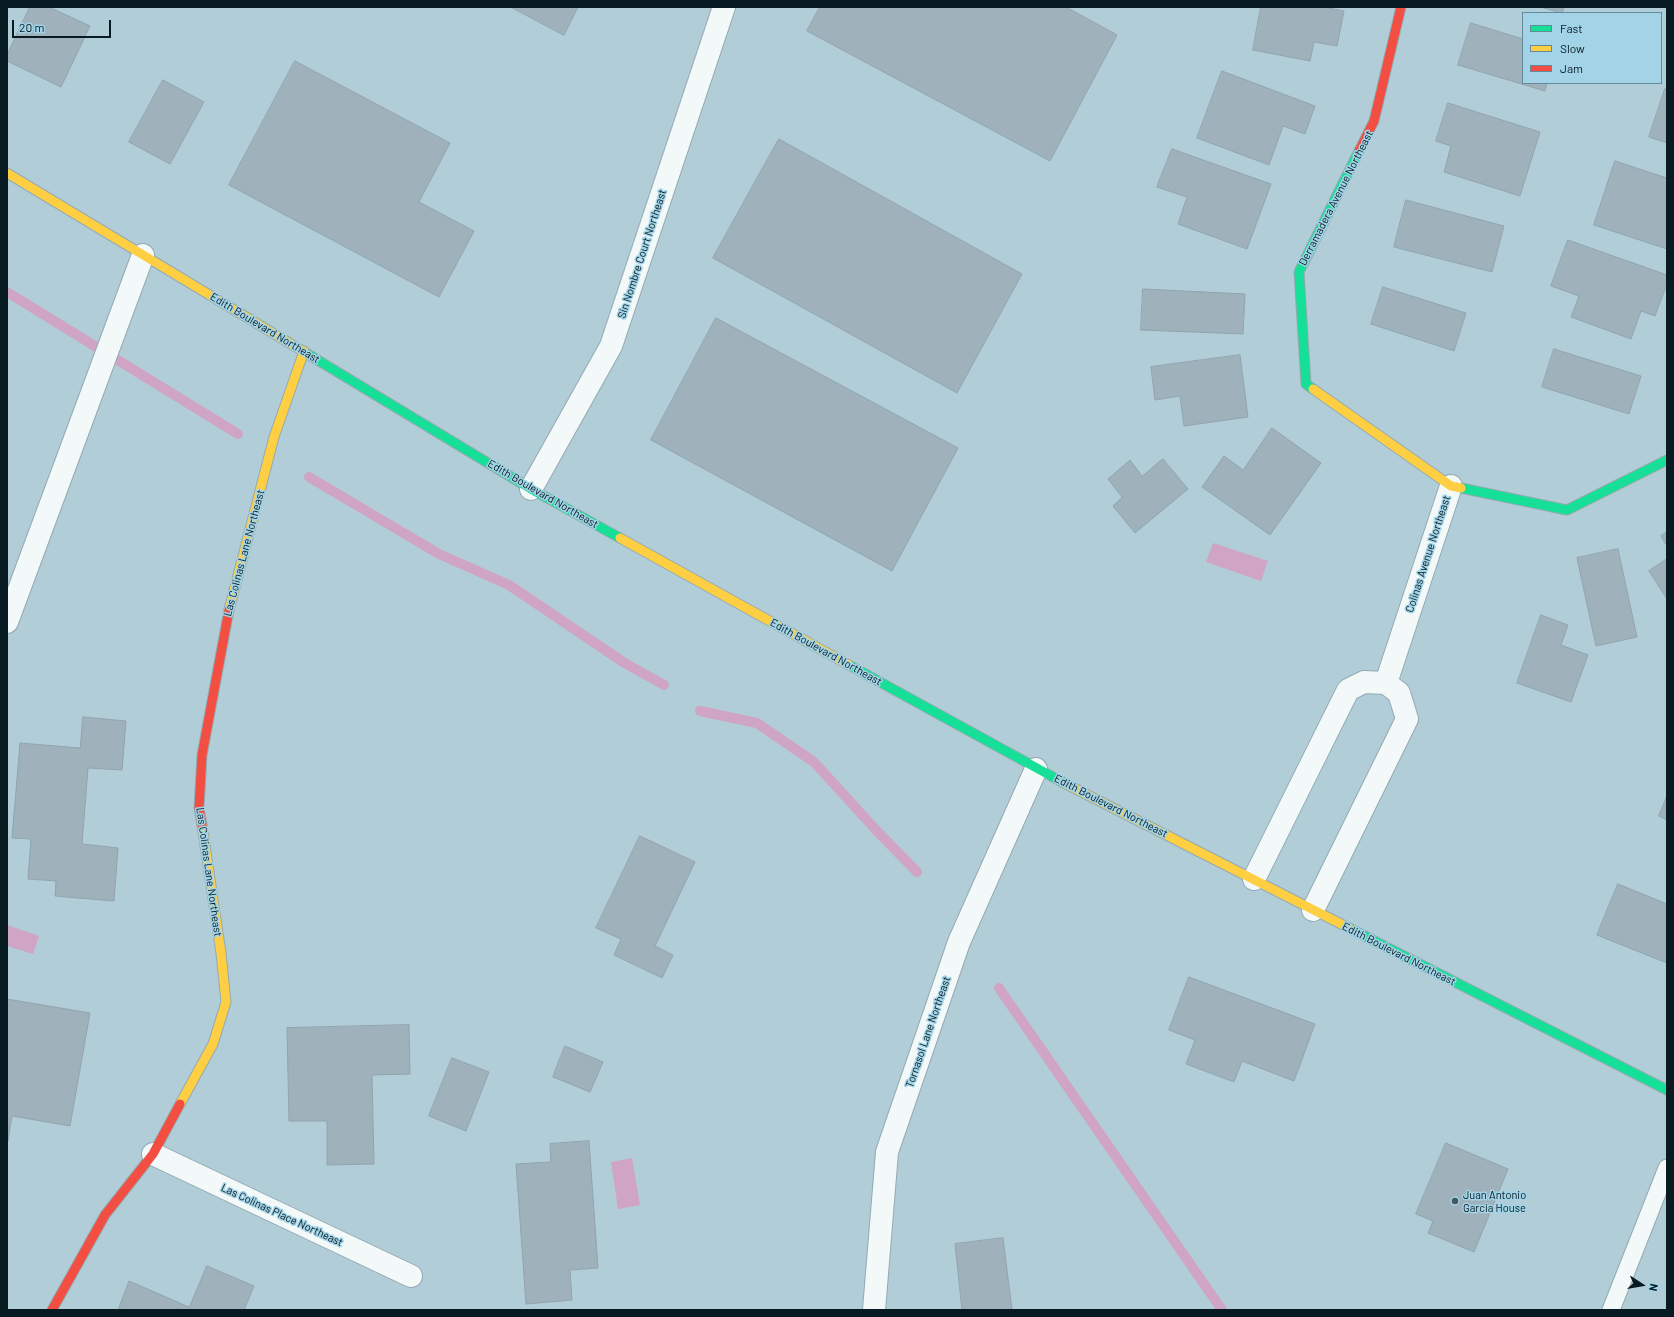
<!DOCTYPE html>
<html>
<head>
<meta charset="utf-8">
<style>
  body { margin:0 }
  #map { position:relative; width:1674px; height:1317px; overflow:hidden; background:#b1cdd8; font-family:Barlow,sans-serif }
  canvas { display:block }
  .frame { position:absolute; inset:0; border:8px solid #081b22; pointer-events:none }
  .legend { position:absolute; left:1522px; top:12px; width:140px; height:72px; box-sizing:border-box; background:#a2d3e7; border:1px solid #648998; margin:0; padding:5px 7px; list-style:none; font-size:12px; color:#081b22 }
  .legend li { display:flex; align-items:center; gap:8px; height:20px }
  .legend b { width:20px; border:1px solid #648998 }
  .north { position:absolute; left:1622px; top:1265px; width:40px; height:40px; -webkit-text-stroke:3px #a2d3e7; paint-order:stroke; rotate:102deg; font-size:11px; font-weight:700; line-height:16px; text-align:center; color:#081b22 }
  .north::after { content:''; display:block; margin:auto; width:14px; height:18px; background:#081b22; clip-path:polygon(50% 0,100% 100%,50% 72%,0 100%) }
  .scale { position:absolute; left:12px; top:20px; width:99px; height:18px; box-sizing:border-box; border:2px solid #081b22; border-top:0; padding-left:5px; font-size:12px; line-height:14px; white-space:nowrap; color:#081b22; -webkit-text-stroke:3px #a2d3e7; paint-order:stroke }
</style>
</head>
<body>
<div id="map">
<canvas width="1674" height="1317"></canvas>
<div class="frame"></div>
<ul class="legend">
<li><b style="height:5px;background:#16e098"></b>Fast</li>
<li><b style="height:5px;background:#ffcf43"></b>Slow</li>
<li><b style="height:5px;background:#f24e42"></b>Jam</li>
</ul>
<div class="north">N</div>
<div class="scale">20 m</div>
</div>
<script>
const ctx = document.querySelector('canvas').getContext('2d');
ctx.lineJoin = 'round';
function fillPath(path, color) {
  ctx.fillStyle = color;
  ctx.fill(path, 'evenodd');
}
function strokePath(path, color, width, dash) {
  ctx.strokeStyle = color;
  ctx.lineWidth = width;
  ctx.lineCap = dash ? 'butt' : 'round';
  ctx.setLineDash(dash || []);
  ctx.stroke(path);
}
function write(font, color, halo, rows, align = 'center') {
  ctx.font = font + ' Barlow,sans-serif';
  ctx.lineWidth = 3;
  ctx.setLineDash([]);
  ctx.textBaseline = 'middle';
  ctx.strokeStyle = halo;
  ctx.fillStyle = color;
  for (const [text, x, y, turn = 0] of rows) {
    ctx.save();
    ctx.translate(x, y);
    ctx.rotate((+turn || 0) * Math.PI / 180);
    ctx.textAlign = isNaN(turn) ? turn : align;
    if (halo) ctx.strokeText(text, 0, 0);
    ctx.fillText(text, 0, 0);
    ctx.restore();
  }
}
fillPath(new Path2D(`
  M1213,543l55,18 -7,20 -55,-19z
  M7,925l32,11 -6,18 -26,-8z
  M632,1158l8,47 -22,4 -7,-47z`), '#d0a4c4');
strokePath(new Path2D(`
  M7,292l231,142
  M309,477l130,77 70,31 114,77 41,23
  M700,711l57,12 57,39 62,68 41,42
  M999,988l223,322`), '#d0a4c4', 10);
const building = new Path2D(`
  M30,7h19l41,19 -29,61 -54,-26v-6z
  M511,7h67l-14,28z
  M820,7h246l51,28 -67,126 -243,-130z
  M1261,7h63l20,4 -7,35 -23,-4 -4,19 -57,-11z
  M1541,7h23l-2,6z
  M1471,23l52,16v44h24l-2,8 -87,-26z
  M295,61l155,82 -31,59 55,29 -35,66 -210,-112z
  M1222,71l93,35 -10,28 -22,-8 -14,39 -72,-27z
  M163,80l41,22 -34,62 -41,-22z
  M1665,89h2v54l-18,-6z
  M1448,103l92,29 -20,64 -76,-24 7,-26 -15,-5z
  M779,139l243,135 -65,119 -244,-135z
  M1172,149l99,35 -24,65 -69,-25 9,-27 -30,-10z
  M1615,161l52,17v71l-73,-24z
  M1406,200l98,26 -12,46 -98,-25z
  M1568,240l99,35v9l-12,32 -14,-5 -10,28 -60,-22 8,-21 -28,-10z
  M1383,287l83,26 -12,38 -83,-27z
  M1143,289l102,5 -2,40 -102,-4z
  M716,318l242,130 -66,123 -241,-131z
  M1554,349l87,27 -12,38 -87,-27z
  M1240,355l8,62 -64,9 -4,-30 -25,4 -4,-33z
  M1272,428l49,35 -51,72 -68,-48 22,-31 19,14z
  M1163,459l25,30 -53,44 -22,-27 9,-9 -14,-18 22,-19 12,16z
  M1667,532v14l-6,-10z
  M1618,549l19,88 -41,9 -19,-88z
  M1667,559v40l-18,-28z
  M1541,615l27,10 -7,20 27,10 -17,47 -54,-19z
  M83,717l43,4 -4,49 -34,-2 -6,76 36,4 -4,53 -59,-5 1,-15 -28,-2 3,-40 -19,-1 8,-95 60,5z
  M1667,796v24l-8,-4z
  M640,836l55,26 -40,84 18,9 -11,23 -48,-23 7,-16 -25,-11z
  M1618,884l49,20v59l-70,-28z
  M1189,977l126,47 -21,57 -52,-20 -8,21 -48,-18 9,-24 -26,-10z
  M7,999l83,14 -20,113 -58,-10 -4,25z
  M409,1025l1,49 -38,1 2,89 -47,1v-44h-38l-2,-93z
  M565,1046l38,16 -13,30 -37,-15z
  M452,1058l37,14 -23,59 -37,-15z
  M589,1141l9,127 -28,2 2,30 -46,4 -10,-140 35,-2 -1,-18z
  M1446,1143l62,26 -34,83 -46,-19 5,-12 -17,-7z
  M1003,1238l9,72h-50l-7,-66z
  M207,1266l47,20 -10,24h-126l11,-29 60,26z`);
fillPath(building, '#9fb2bc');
strokePath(building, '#91a4ae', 1);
const lane = new Path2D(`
  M1611,1310l56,-142`);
const street = new Path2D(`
  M531,489l80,-143 113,-339
  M7,622l136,-367
  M1386,683l65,-197
  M1254,879l94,-189 16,-8 22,1 13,10 8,26 -94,191
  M153,1154l258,122
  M874,1310l13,-158 72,-210 77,-173`);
const fast = new Path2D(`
  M301,350l230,139 89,49
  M1313,389l-7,-5 -7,-112 60,-121
  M1461,488l106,22 100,-50
  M849,665l215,118
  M1349,928l318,162`);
const slow = new Path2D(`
  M7,173l294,177
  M1313,389l138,97 10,2
  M620,538l229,127
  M229,610l45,-173 30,-86
  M1064,783l285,145
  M180,1104l33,-60 13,-42 -5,-49 -19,-128`);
const jam = new Path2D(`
  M1359,151l15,-30 27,-114
  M202,825l-3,-17 3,-53 27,-145
  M52,1310l53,-95 48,-61 27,-50`);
strokePath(lane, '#94aab2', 19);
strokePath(street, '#94aab2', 24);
strokePath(fast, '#94aab2', 11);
strokePath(slow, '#94aab2', 11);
strokePath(jam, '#94aab2', 11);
strokePath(lane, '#f3f8f9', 17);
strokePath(street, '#f3f8f9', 22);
strokePath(fast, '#16e098', 9);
strokePath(slow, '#ffcf43', 9);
strokePath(jam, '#f24e42', 9);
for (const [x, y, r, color] of [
  [1455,1201,4,"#435962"]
]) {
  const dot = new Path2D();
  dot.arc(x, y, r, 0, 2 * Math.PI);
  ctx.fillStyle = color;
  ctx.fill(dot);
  strokePath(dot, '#a2d3e7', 1.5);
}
write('11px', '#081b22', '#a2d3e7', [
  ["Derramadera Avenue Northeast",1336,198,-63],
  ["Sin Nombre Court Northeast",642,254,-72],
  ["Edith Boulevard Northeast",265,328,31],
  ["Edith Boulevard Northeast",543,494,30],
  ["Las Colinas Lane Northeast",244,553,-75],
  ["Colinas Avenue Northeast",1428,554,-72],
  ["Edith Boulevard Northeast",826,652,29],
  ["Edith Boulevard Northeast",1111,806,27],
  ["Las Colinas Lane Northeast",209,872,82],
  ["Edith Boulevard Northeast",1399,954,27],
  ["Tornasol Lane Northeast",928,1032,-71],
  ["Las Colinas Place Northeast",282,1215,25]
]);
write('11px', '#081b22', '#a2d3e7', [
  ["Juan Antonio",1463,1195],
  ["Garcia House",1463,1208]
], 'left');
</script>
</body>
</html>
